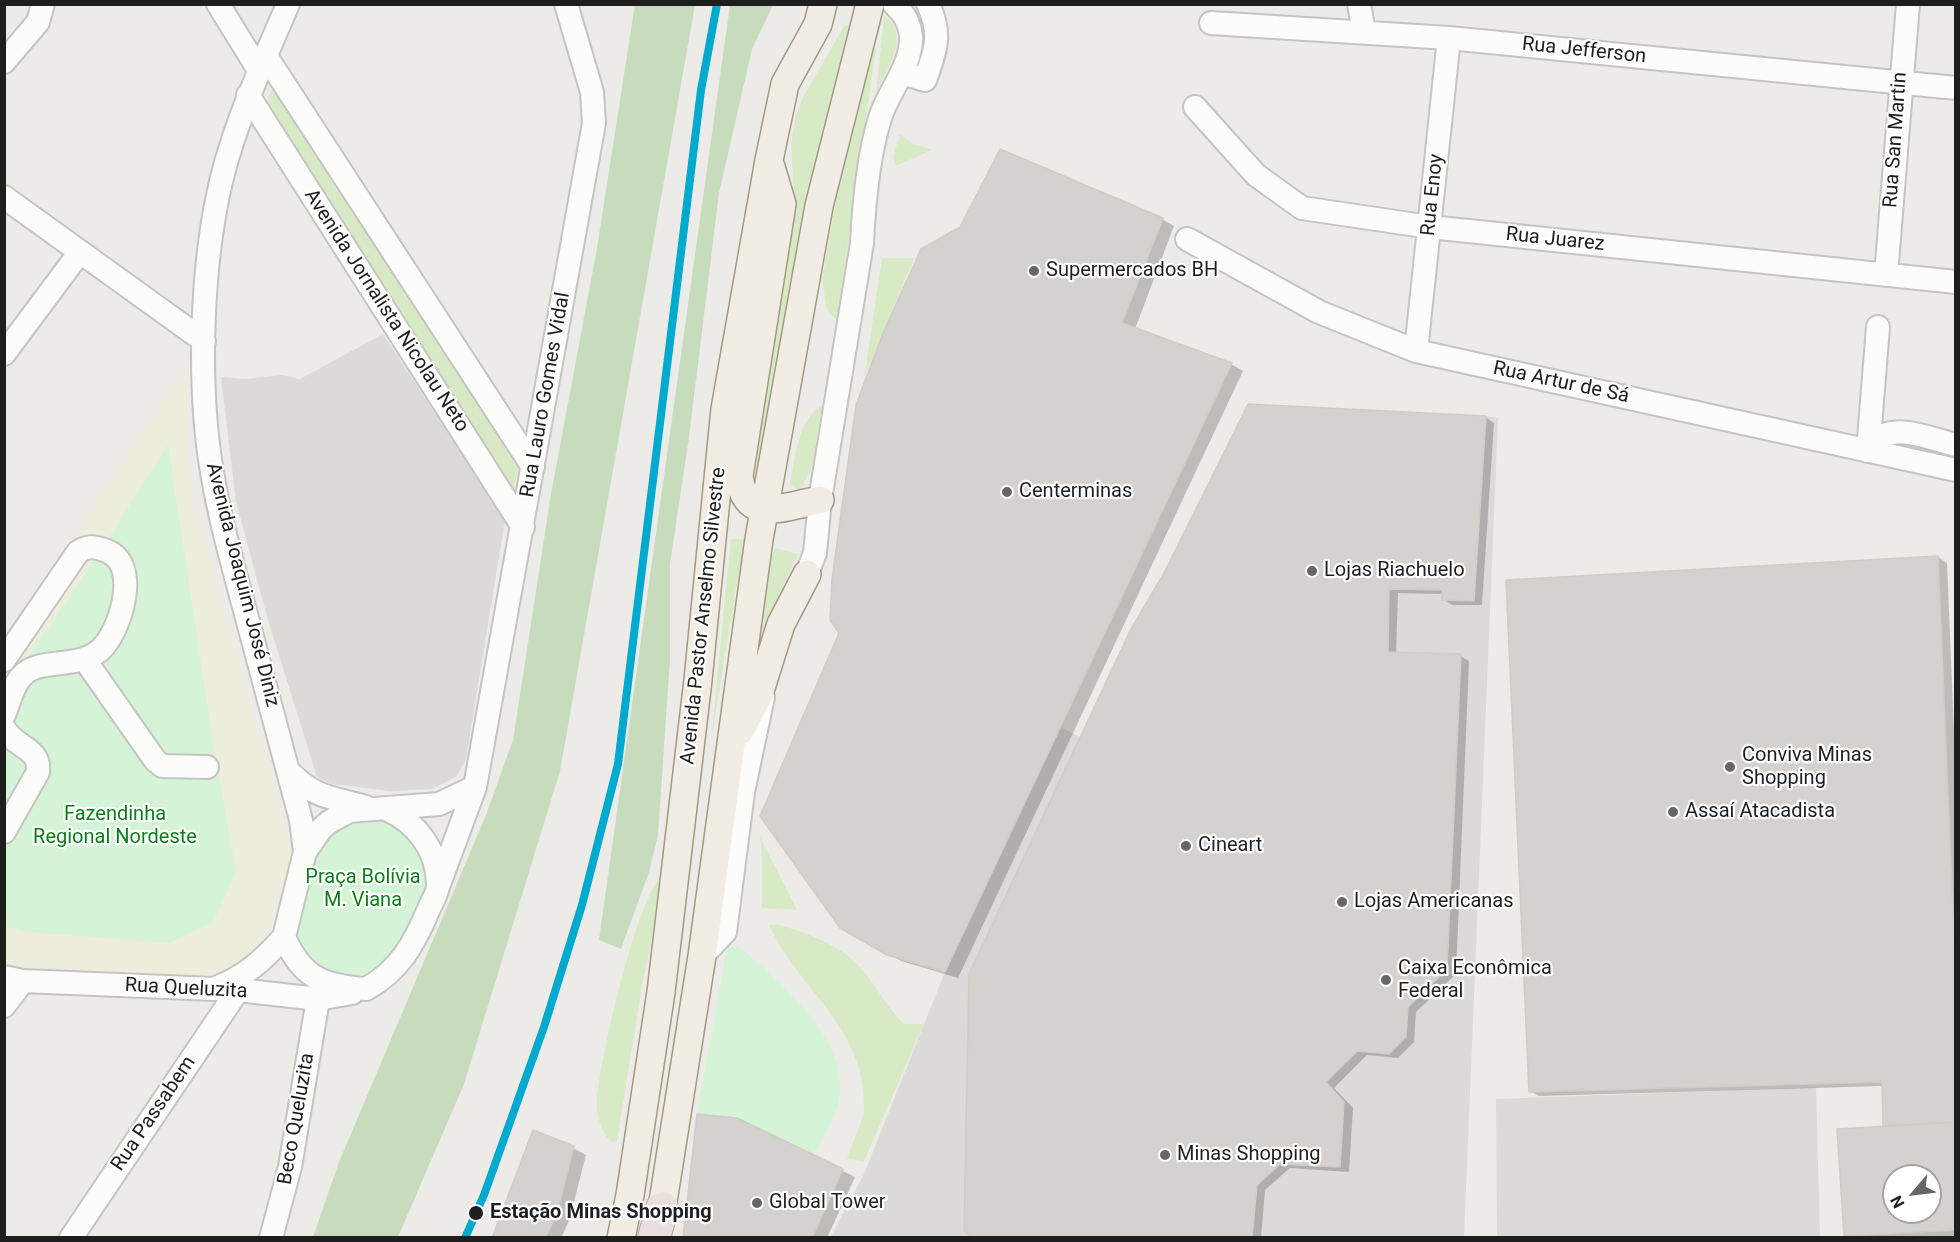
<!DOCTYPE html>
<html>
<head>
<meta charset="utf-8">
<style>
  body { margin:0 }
  #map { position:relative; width:1960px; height:1242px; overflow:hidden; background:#edebe7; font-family:Roboto,sans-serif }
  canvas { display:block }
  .frame { position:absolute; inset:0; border:6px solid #1e1e1e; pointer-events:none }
  .north { position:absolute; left:1882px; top:1164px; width:60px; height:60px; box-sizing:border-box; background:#fff; border:2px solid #a5a5a5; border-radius:50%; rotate:242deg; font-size:16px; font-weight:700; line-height:24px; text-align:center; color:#1e1e1e }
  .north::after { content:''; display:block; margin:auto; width:21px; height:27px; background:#666664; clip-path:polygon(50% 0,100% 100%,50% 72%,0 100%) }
</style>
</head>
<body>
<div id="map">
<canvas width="1960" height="1242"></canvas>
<div class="frame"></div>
<div class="north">N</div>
</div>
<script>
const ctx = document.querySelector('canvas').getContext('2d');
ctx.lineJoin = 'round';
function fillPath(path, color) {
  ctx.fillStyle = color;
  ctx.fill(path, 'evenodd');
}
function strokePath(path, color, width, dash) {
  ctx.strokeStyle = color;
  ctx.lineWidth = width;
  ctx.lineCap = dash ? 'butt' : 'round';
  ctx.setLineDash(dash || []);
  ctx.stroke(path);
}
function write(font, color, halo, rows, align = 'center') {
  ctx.font = font + ' Roboto,sans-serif';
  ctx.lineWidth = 4.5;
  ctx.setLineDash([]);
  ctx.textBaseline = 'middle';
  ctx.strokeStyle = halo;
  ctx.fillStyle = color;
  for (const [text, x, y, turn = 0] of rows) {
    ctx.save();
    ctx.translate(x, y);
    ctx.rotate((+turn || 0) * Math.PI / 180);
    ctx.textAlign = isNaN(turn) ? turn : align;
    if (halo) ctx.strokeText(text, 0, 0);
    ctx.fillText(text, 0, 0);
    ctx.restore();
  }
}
fillPath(new Path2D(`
  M383,334l122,186 -39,239 -10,18 -24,12 -43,2 -57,-7 -15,-7 -49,-157 -32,-118 -15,-125 25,2 36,-4 18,4z`), '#dcdad8');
fillPath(new Path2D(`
  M1486,416l12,2 -34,819 -212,1 5,-53 23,-21 60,3 4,-65 -18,-20 121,-113 14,-314 -73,-3 1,-63 53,1v10l32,1z
  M1060,727l22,11 -115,366 -3,126 7,7 -141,1 34,-64 81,-202z
  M1816,1087l4,150h-323l-1,-138z`), '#dbdad8');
fillPath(new Path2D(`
  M186,372l5,123 93,332 7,35 -24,64 -22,33 -37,19 -203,-14v-324z`), '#ecedda');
fillPath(new Path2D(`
  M884,16c28,20 2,54 -8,77z
  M849,25l-44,175 -45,291 -6,-3 11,-101 27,-157 2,-33 -3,-52 4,-27 7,-19 42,-73z
  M873,48h3l-39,273 -10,-11 -5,-30 13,-75z
  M274,83l245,382 -6,24 -246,-388z
  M900,134l13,10 19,6 -36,16 -3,-9z
  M882,258h32l-50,120z
  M822,405l-10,62 -11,22h-5l-6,-4c5,-26 7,-64 32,-80z
  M731,539l17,1 -12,48 -25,153z
  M775,548l23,6 -30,64 5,3 -23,68 16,-117z
  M760,837l37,73 -35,-2v-52z
  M662,877v15l-20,93 -25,156 -6,1c-10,-10 -15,-27 -14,-42 2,-36 40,-205 65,-223z
  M776,924c25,7 60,19 79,38 19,18 29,43 49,62h20l-60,137 -17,-2c5,-16 17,-37 17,-53 0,-81 -65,-115 -95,-181z`), '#d8eac5');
fillPath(new Path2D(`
  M635,4l60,1 -135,766 -96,313 -66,153h-85l26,-75 147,-347 27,-75 38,-246 46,-246z
  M730,5h43l-21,44 -33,144 -30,244 -19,127v95l-12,176 -9,37 -28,77 -22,-9z`), '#c6dcbc');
fillPath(new Path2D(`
  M168,445l45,299 23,128 -23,50 -44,21 -140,-11 -24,-6v-234l102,-151z
  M368,813c9,3 22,5 31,10 4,2 8,10 11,14 9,14 16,25 15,43 0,42 -51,115 -100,95 -12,-5 -24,-25 -32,-34l18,-80 23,-34z
  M727,947h12c40,34 112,93 100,153 -4,20 -17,36 -25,55l-77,-37 -40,-4z`), '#d5f3d6');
fillPath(new Path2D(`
  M1162,219l12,7 -39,103 96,35 12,7 -285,607 -57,-17 -60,-34z
  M1485,417l9,6 -12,182h-30l-9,-6v-5l-45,-1 -2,61 64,2 9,5 -13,313 -40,38 -2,30 -16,16 -31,-3 -33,33 19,20 -4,64 -59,-4 -25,22 -4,48h-287z
  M1938,557l9,6 9,217v457l-108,1 -3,-2 44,-108 -4,-3 -2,-39 -344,10 -9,-5zM1894,1176h36v36h-36z
  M736,1120l119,57 -28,61h-142z
  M573,1148l13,7 -17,66 -8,17h-67z`), '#0003');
const building = new Path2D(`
  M1000,149l163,69 -41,105 110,40 -287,609 -58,-17 -47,-27 -80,-112 79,-183 -9,-13 2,-41 24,-174 27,-72 38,-84 39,-22z
  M1248,404l238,12 -12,185 -32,-1v-10l-53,-1 -1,63 73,2 -14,315 -39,38 -2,30 -17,17 -32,-3 -31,31 18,20 -4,65 -60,-3 -23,21 -5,53h-281l-7,-8 5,-256 161,-343 34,-58z
  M1938,556l18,430v136l-73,4 -1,-44 -353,10 -23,-512z
  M697,1114l40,4 106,51 -31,69h-129z
  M1956,1122v108l-112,6 -7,-107zM1894,1176h36v36h-36z
  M533,1130l41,16 -17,68 -12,24h-53z`);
fillPath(building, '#d4d1ce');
strokePath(building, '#d0cdc8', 1.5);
const minor = new Path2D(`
  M218,4l42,68
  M288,4c-27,64 -58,128 -71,196 -16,81 -19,191 -5,272 8,49 22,97 35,146 18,67 36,134 54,202l4,32
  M1359,4l5,28
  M1211,23l238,15 507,50
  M266,56l267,411
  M4,62l34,-40 5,-18
  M902,73l23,7c11,-30 17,-46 3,-76
  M248,95l275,432
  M1195,107l61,68 46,33 128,19 526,55
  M4,197l200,144
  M1187,239l132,73 97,39 540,119
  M1886,275l22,-271
  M1416,351l33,-313
  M4,354l76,-102
  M1870,444c24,-23 57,-6 86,1
  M1868,451l10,-124
  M801,589l14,-36 5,-53 42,-257c2,-41 6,-86 18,-125 8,-27 32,-51 31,-82 -1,-12 -7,-23 -17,-32
  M4,660l74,-108c9,-6 16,-6 26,-2 37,11 18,75 0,96 -22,26 -64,9 -83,31 -9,10 -12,26 -17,38
  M85,660l70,100 7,6 45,1
  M4,728c10,20 37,19 34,44l-34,60
  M288,771c30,29 41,25 78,36
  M386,809c30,13 52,41 52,76 0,8 -7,18 -10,26 -14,33 -29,60 -62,78 -43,-3 -64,-11 -82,-52l21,-85 16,-23 8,-7 20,-11 90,-7 36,-17
  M438,887l37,-100 119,-664 -2,-31 -26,-88
  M702,956l23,-24 18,-140 20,-95
  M4,977l19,4 215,9 80,9 34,-6
  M216,988c31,-13 46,-27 68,-51
  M4,1006l19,-25
  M71,1238l167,-248
  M271,1238l19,-71 28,-168`);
const major = new Path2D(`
  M771,167l11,37 -43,272c7,50 45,30 81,24
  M740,731l19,-37 22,-70 26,-50
  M659,1227l43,-271 57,-417 60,-333 51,-202
  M621,1238l9,-43 31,-203 37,-312 27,-271 44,-249 16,-76 33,-60 5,-20`);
const highway = new Path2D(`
  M654,1238l8,-30`);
strokePath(minor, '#c5c4c3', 26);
strokePath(major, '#a39a83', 30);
strokePath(highway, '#c39ea7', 34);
strokePath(minor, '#fcfcfb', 22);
strokePath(major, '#f1ece4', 27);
strokePath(highway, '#eadfdf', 32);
strokePath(new Path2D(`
  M465,1238l19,-43 60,-168 38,-122 36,-141 83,-674 16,-86`), '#00a9ce', 8);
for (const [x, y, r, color] of [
  [1034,271,6,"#666664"],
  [1007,492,6,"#666664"],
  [1312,571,6,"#666664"],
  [1730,767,6,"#666664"],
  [1673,812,6,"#666664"],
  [1186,846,6,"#666664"],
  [1342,902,6,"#666664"],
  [1386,980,6,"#666664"],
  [1165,1155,6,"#666664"],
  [757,1203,6,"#666664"],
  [476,1213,8,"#1e1e1e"]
]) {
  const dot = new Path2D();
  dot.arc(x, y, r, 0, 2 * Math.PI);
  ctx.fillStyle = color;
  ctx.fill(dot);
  strokePath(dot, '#fff', 2);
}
write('20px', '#1e1e1e', '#fff', [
  ["Rua Jefferson",1584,51,6],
  ["Rua San Martin",1896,140,-86],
  ["Rua Enoy",1433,195,-84],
  ["Rua Juarez",1555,240,6],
  ["Avenida Jornalista Nicolau Neto",386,311,57],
  ["Rua Artur de Sá",1561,383,12],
  ["Rua Lauro Gomes Vidal",546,395,-80],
  ["Avenida Joaquim José Diniz",242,585,76],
  ["Avenida Pastor Anselmo Silvestre",704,616,-84],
  ["Rua Queluzita",186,989,3],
  ["Rua Passabem",154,1114,-56],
  ["Beco Queluzita",297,1119,-80]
]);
write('20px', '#1e1e1e', '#fff', [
  ["Supermercados BH",1046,271],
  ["Centerminas",1019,492],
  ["Lojas Riachuelo",1324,571],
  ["Conviva Minas",1742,756],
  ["Shopping",1742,779],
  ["Assaí Atacadista",1685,812],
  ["Cineart",1198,846],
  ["Lojas Americanas",1354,902],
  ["Caixa Econômica",1398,969],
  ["Federal",1398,992],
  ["Minas Shopping",1177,1155],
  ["Global Tower",769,1203]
], 'left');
write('20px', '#0b7e1a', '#fff', [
  ["Fazendinha",115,815],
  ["Regional Nordeste",115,838],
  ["Praça Bolívia",363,878],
  ["M. Viana",363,901]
]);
write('bold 20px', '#1e1e1e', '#fff', [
  ["Estação Minas Shopping",490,1213]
], 'left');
</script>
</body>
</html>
